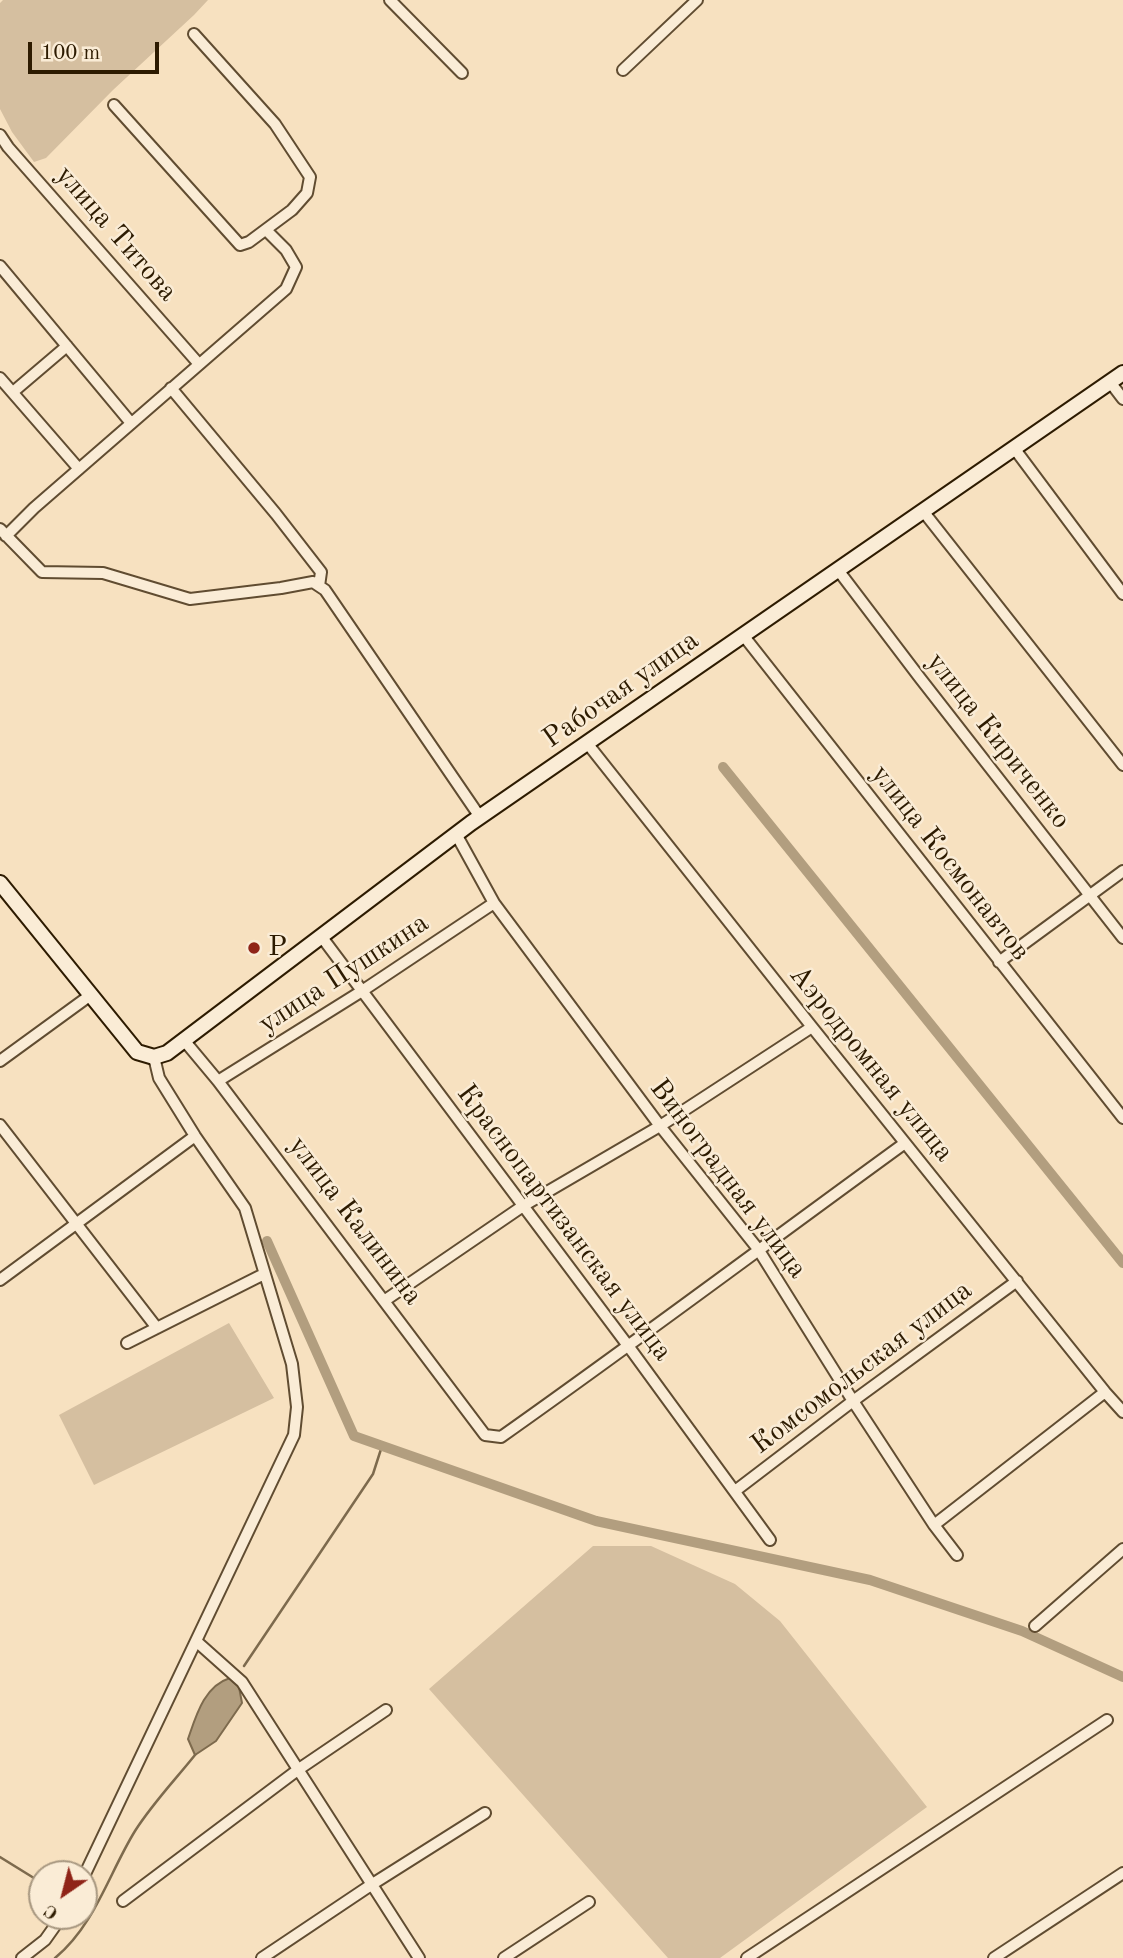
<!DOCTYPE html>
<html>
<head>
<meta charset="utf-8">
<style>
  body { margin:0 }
  #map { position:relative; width:1123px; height:1958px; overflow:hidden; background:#f7e1c0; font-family:"Old Standard TT",serif }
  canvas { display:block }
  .north { position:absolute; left:28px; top:1860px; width:70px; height:70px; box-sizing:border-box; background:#faecd6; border:2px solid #a89881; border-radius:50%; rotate:215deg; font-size:19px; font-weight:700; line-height:28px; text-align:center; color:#2d1b01 }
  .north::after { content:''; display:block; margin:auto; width:24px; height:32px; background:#8f2418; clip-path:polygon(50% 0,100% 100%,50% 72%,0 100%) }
  .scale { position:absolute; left:28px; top:42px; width:131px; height:32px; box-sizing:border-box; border:4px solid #2d1b01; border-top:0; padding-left:9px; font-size:21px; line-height:24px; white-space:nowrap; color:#2d1b01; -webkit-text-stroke:5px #faecd6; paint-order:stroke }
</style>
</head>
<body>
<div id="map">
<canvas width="1123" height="1958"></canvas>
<div class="north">С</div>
<div class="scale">100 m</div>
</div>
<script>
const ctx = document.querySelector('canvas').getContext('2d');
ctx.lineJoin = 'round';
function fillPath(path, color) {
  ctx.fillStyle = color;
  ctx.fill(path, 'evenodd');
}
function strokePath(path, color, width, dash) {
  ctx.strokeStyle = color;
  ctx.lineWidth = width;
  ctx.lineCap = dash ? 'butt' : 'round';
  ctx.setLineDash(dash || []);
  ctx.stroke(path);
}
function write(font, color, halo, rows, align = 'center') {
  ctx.font = font + ' "Old Standard TT",serif';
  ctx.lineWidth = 5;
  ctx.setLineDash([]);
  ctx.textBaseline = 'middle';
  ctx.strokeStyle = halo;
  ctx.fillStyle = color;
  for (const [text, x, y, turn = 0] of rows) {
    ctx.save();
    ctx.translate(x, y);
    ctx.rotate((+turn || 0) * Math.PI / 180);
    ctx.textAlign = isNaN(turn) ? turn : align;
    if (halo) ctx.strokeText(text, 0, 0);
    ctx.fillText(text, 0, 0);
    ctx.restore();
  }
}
fillPath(new Path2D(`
  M3,0h205l-14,15 -81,75 -67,68 -12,4 -22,-30 -12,-23v-106z
  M229,1323l45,75 -180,87 -35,-70z
  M593,1546h58l84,38 45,37 147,186 -207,151h-52l-239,-269z`), '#d5bfa0');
const water = new Path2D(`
  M230,1678l9,9 3,16 -26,38 -21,14 -7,-16c8,-23 16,-53 42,-61z`);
fillPath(water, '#b29e7f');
strokePath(water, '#7d6a4d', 2);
strokePath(new Path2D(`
  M244,1666l129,-192 9,-28
  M0,1857l42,26
  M55,1958c40,-33 54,-85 80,-127 17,-27 40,-51 60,-76`), '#7d6a4d', 2.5);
strokePath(new Path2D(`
  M723,767l400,496
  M267,1241l87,195 242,85 274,59 152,51 101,46`), '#b29e7f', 10);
const street = new Path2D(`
  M390,0l72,73
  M623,70l74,-70
  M114,105l126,140 9,-3 43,-32 15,-17 3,-16 -35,-53 -81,-90
  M0,135l8,12 190,216
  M0,266l131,157
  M0,378l79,91
  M1110,382l13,17
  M171,388l105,126 45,58 -2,14
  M13,392l54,-46
  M1014,448l109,146
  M923,511l200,254
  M0,529l42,43 61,1 87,26 91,-11 32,-6 12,8 155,227
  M6,536l28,-28 252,-219 10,-22 -10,-17 -20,-20
  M838,570l82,108 203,260
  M743,635l380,483
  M587,743l225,284 293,365 18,20
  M456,834l38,69 166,223 98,123 95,152 81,124 23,30
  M321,936l308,411 141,193
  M999,962l124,-91
  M183,1039l35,42 267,354 16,2c136,-96 269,-196 404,-294
  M0,1061l92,-67
  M218,1081l144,-90 132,-88
  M0,1125l157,203
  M0,1280l195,-144
  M384,1301l139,-95 137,-80 152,-99
  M127,1343l137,-69
  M735,1491l118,-90 164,-120
  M934,1525l171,-133
  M1035,1626l88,-77
  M196,1641l46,41 177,276
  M84,1876l210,-441 3,-28 -5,-43 -47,-156 -50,-72 -36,-58 -5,-21
  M123,1901l176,-132 87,-59
  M22,1958l23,-18 17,-24
  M262,1958l109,-73 114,-72
  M504,1958l85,-56
  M747,1958l360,-238
  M994,1958l129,-85`);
const secondary = new Path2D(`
  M0,883l137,169 17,5 13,-4 304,-230 652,-450`);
strokePath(street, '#604c31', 14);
strokePath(secondary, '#2d1b01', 18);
strokePath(street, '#faecd6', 10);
strokePath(secondary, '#faecd6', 14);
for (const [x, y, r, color] of [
  [254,948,7,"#8f2418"]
]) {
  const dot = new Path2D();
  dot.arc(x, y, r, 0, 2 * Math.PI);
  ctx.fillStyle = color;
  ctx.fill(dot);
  strokePath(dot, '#faecd6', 2.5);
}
write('28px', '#2d1b01', '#faecd6', [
  ["улица Титова",116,234,49],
  ["Рабочая улица",621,690,-35],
  ["улица Кириченко",998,741,52],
  ["улица Космонавтов",950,863,52],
  ["улица Пушкина",344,974,-33],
  ["Аэродромная улица",871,1064,51],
  ["Виноградная улица",728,1179,53],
  ["улица Калинина",355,1221,53],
  ["Краснопартизанская улица",564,1223,53],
  ["Комсомольская улица",862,1368,-37]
]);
write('28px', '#2d1b01', '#faecd6', [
  ["Р",268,948]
], 'left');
</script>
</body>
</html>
